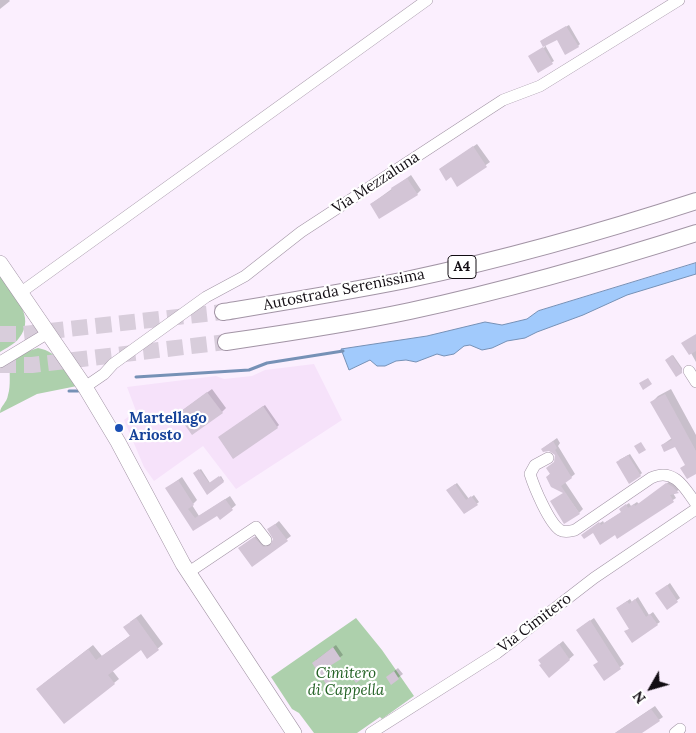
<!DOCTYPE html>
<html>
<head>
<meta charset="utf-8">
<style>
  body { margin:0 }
  #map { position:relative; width:696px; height:733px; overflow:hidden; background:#fbeffe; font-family:Lora,serif }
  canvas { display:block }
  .north { position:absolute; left:626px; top:663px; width:50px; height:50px; -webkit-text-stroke:4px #fff; paint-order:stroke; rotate:232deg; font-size:14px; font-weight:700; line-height:20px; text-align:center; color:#120d13 }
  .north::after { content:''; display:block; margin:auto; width:18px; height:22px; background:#120d13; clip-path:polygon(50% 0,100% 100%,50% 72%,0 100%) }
</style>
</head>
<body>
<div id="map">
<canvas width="696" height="733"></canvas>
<div class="north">N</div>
</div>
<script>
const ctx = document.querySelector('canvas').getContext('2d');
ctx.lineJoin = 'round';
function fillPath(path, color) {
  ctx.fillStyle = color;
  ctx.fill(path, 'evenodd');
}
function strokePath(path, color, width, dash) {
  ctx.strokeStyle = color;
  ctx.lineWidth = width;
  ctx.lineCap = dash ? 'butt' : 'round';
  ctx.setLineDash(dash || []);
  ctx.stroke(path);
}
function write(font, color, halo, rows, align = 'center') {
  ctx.font = font + ' Lora,serif';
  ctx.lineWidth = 4.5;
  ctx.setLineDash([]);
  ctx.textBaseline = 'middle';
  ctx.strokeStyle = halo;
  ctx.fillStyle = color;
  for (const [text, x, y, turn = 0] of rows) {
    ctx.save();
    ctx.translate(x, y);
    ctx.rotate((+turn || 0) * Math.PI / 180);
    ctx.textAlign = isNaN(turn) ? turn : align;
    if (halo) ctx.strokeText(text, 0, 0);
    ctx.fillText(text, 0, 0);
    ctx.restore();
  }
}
fillPath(new Path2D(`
  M314,364l28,56 -106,69 -33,-43 -49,35 -10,-14 -20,-47 12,-9 -9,-24 89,-11 8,3 28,-3 13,-6z`), '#f6e2fa');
fillPath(new Path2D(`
  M0,276c12,18 37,40 19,62 -4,6 -13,10 -19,14z
  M38,348c21,4 27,21 39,38l-40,8 -37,19c0,-7 7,-10 8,-18 3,-10 1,-21 2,-33l16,-10z
  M356,618l26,32 32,46 -32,23 -2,-2 -23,16h-43l-15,-20 -7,-4 -21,-32z`), '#add0ac');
const water = new Path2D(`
  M696,263v11l-69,21 -44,20 -46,17 -12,6 -18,3 -15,7 -10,2 -12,-5 -6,1 -10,8 -10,2 -7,-2 -21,8 -10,-2 -10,1 -11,5h-8l-7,-6 -21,10 -8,-21 86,-13 58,-14 17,3 25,-6 11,-8z`);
fillPath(water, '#a1cafc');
strokePath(water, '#7691b6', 1);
fillPath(new Path2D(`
  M0,0h9l1,1 -10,8z
  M569,25l11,19 -2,2 -21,-7 -12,6 9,16 -16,10 -7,-16 14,-8 -3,-6 2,-2z
  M477,144l13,18 -32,23 -7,-9 -11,-7z
  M411,175l10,15 -4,4 -46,10z
  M696,335v27l-5,-9z
  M673,355l9,13v2l-5,5 -11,-15z
  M212,389l14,19 -4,4 -39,-2z
  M671,389l25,46v38l-10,-9 -10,-19h-14l10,-7 -20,-36 6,-6z
  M265,405l14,20 -2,2 -56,9z
  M557,438l3,5 -2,3 17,28 -10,8 18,27 -4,4 -15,-21 -17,-15 4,-4 -4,-5 9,-7 1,-3 -5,-8 -10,-1z
  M630,454l12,19 -2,2 -21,-15z
  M201,469l9,14 11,-7 3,5 -16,12 -13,-20z
  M182,477l15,23 -5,5 7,11 31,-20 6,9 -16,13 -3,-4 -23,15 -23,-44z
  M670,481l11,8 -8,4 3,5 -59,39 -2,-3 -29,-2 17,-11 1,2 18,-11 1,-5 6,-4 2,3 6,-4 2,2z
  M457,483l12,16 5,-4 5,7 -14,11 -15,-25z
  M279,521l12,15 -39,29 -9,-20 16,-11 8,10 6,-1 2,-5 -2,-12z
  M670,583l10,15 -13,10 -7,-17z
  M638,597l11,18 4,-3 7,10 -3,2 -31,8 4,-4 -10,-22 10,-7 2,3z
  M141,614l22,30 -15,13 -7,-9 -29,22 7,9 -55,44 -21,-39 50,-39 9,11 29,-21 -1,-13z
  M594,618l30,46 -19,15 -6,-18 -18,-34z
  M563,641l11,14 -25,21 -9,-16z
  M336,645l7,10 -15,11 6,11 -2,2 -16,-19z
  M398,668l5,6 -12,9 -4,-6z
  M655,706l8,11 -23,16h-25z`), '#0003');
strokePath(new Path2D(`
  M136,377l113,-7 18,-7 76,-12
  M69,391h9`), '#7691b6', 3);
fillPath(new Path2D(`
  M566,26l13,21 -14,8 -8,-15 -14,7 -3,-6z
  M543,47l10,17 -15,9 -10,-17z
  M473,146l14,21 -30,20 -6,-10 -5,4 -7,-12z
  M407,178l11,17 -39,24 -9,-15 22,-14 -1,-2z
  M696,334v17l-7,4 -8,-12z
  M672,355l10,15v3l-6,4 -11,-17z
  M648,378l4,6 -9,6 -4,-7z
  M207,392l16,21 -31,22 -15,-21z
  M665,394l31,57v23l-9,5 -7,-11 5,-3 -10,-18 -11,5 -3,-7 11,-5 -22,-38z
  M263,406l15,22 -45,31 -15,-22z
  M553,441l4,7 -2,2 17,28 -11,8 19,28 -16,10 -14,-23 13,-8 -12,-6 -5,-10 4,-3 -4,-6 8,-6 1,-7 -6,-4 -6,1 -2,-3z
  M641,442l5,8 -7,4 -5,-8z
  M628,455l13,21 -12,8 -13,-22z
  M199,469l10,14 10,-7 5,6 -17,13 -14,-22z
  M178,480l16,25 -6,4 7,9 30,-19 8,11 -13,10 -3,-4 -24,15 -28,-43z
  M666,483l7,4 6,6 -9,2 4,7 -57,37 -2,-4 -15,10 -7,-12 -9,6 -3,-4 18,-13 2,3 20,-13 -2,-3 7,-5 2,4 6,-4 1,2z
  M455,484l11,16 5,-4 7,9 -14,9 -18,-24z
  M275,524l13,17 -36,26 -14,-19 16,-11 9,10 7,-1 3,-7 -6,-10z
  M667,585l11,17 -11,8 -12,-17z
  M635,599l11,18 4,-3 8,11 -26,18 -8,-12 5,-2 -13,-21 11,-7 2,3z
  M136,618l23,32 -12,9 -6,-9 -33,25 7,9 -51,40 -28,-35 52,-40 8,11 34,-24 -7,-9z
  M590,620l31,49 -17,12 -11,-16 5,-3 -22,-32z
  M559,644l11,16 -21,18 -10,-13 2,-1 -3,-4z
  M333,647l8,12 -16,10 8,11 -7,4 -14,-21z
  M362,669l5,6 -11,8 -5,-7z
  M394,671l5,8 -8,6 -5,-8z
  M651,709l9,12 -18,12h-27z`), '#d3c5d6');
strokePath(new Path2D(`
  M0,334h23l200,-22
  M0,365h32l194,-23`), '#d8cddb', 16, [16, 8]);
const minor = new Path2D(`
  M20,293l407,-293
  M0,362l48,-29
  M689,371l7,11
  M85,387l19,-13 9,-10 93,-67 39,-21 56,-44 182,-119 20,-13 37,-14 139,-86
  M548,458l-13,7 -5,9c4,13 19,49 30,56 5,3 10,1 15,0l76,-52c23,-11 34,10 45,26
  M189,572l67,-45 10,13
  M371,733l126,-80 97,-75 102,-69
  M675,733l5,-4`);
const major = new Path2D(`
  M0,263l85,124 33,55 65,122 111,169`);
const highway = new Path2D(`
  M223,312c61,-10 123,-20 183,-32 98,-21 195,-48 290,-79
  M226,342c62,-9 123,-18 184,-31 96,-21 192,-48 286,-78`);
strokePath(minor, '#a294a5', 12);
strokePath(major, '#a294a5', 16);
strokePath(highway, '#a294a5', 18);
strokePath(minor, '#fff', 11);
strokePath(major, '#fff', 15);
strokePath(highway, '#fff', 16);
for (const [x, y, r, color] of [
  [119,428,5,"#1a4fb4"]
]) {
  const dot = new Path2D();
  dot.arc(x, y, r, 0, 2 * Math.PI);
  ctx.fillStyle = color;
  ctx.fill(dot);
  strokePath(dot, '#fff', 2);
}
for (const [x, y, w] of [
  [462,267,28]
]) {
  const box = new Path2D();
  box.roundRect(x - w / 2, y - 11.5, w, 23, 4);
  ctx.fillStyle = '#fff';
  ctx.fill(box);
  strokePath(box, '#120d13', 1);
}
write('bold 14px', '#120d13', null, [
  ["A4",462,267]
]);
write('15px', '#120d13', '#fff', [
  ["Via Mezzaluna",376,183,-33],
  ["Autostrada Serenissima",344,290,-11],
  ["Via Cimitero",535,623,-37]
]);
write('bold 15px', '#164399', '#fff', [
  ["Martellago",129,419],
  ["Ariosto",129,436]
], 'left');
write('italic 15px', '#226123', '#fff', [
  ["Cimitero",346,674],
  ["di Cappella",346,691]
]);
</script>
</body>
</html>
